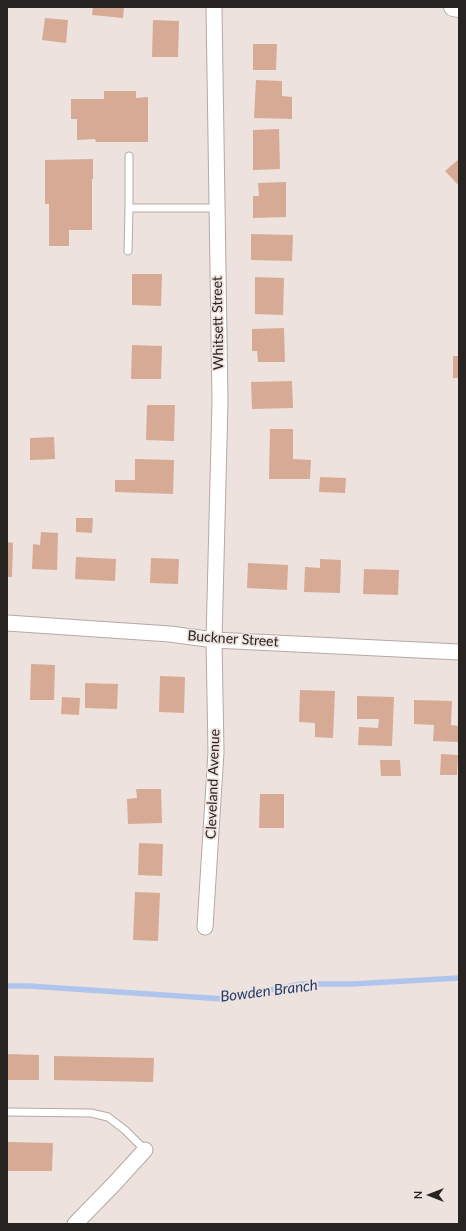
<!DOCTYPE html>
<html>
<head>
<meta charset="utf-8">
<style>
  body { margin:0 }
  #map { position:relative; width:466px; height:1231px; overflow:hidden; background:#ede2dd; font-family:Lato,sans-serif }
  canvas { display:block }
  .frame { position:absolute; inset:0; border:8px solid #282422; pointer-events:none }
  .north { position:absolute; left:410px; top:1175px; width:40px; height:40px; -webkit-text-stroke:3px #ede2dd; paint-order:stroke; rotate:270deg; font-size:11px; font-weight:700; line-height:16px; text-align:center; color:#282422 }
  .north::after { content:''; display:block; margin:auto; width:14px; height:18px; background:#282422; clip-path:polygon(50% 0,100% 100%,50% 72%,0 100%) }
</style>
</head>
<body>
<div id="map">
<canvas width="466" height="1231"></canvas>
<div class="frame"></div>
<div class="north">N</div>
</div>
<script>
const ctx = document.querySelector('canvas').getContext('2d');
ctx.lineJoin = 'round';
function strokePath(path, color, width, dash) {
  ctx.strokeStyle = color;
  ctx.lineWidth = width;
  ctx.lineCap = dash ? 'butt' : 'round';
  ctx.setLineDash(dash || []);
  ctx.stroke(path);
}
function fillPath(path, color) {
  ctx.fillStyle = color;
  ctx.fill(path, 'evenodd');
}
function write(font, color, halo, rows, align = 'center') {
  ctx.font = font + ' Lato,sans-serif';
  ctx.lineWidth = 3.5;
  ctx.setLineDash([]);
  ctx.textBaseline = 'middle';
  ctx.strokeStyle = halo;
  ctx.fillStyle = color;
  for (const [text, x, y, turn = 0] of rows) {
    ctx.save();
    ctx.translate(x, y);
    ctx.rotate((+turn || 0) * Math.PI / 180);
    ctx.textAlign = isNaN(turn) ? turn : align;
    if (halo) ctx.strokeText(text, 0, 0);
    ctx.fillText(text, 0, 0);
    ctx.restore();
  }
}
strokePath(new Path2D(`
  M7,986h22l195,13 77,-15h51l107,-6`), '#b0c5ed', 5.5);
fillPath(new Path2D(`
  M93,7h31l-1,11 -31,-3z
  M45,18l23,2 -2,23 -24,-3z
  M153,20l26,1 -1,36h-26z
  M253,44h24l-1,26h-23z
  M256,80l26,1v15l10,1v22l-38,-1z
  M104,91h32v7l12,-1v45h-52l-1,-3 -18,1v-21h-6v-20h33z
  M279,129l1,40 -27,1v-40z
  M93,159v20h-1v51h-23v16h-20v-42h-4v-44z
  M459,159v27l-14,-15z
  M286,182v35l-33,1v-22h6l-1,-13z
  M251,234l42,1 -1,26 -41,-1z
  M132,274h30l-1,32 -29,-1z
  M255,277l29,1 -1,37 -28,-1z
  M284,328l1,34h-27l-1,-11h-5v-22z
  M132,345l30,1 -1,33h-30z
  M453,356h6v22h-6z
  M292,381l1,27 -41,1 -1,-27z
  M147,405h28l-1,36 -28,-1z
  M270,429h23v30l18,1 -1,19h-41z
  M54,437l1,22 -25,1v-22z
  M135,459l39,1 -1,34 -58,-2v-12h20z
  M320,477l26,1 -1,15 -26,-1z
  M76,518h17l-1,15 -16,-1z
  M41,532l17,1 -1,37 -25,-1 1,-25 7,1z
  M7,542l6,1 -1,34h-5z
  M76,557l40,2 -1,22 -40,-2z
  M151,558l28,1 -1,25 -28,-1z
  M320,559l21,1 -1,33 -36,-1 1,-25 15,1z
  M248,563l40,2 -1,25 -40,-2z
  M364,569l35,1 -1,25 -35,-1z
  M31,664l24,1 -1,35h-24z
  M160,676l25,1 -1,36 -25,-1z
  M85,683l33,1 -1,25 -32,-1z
  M300,690l35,1 -2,47 -18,-1v-14l-16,-1z
  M357,696l37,1 -2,49 -34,-1 1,-18 19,1 1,-9h-22z
  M62,697l18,1 -1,17 -18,-1z
  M414,700l38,1 -1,24 8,1v16l-26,-1 1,-16 -20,-1z
  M441,754l17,1 -1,20h-17z
  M380,760h20l1,16h-20z
  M136,789h25l1,34 -34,1 -1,-25 10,-1z
  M260,794h24v34h-25z
  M139,843l24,1 -1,32 -24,-1z
  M135,892l25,1 -2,48 -25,-1z
  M7,1054l32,1v25h-32z
  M54,1056l100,2 -1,24 -99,-2z
  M7,1142l46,1 -1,28h-45z`), '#d7aa96');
const service = new Path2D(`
  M129,156v52h87
  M128,251l1,-43
  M7,1112l84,1 17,4 17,13 20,20`);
const minor = new Path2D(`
  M7,623l163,11 44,6 245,12
  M205,927l11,-175 -2,-112 6,-239 -6,-394
  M75,1224l39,-40 31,-34`);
const tertiary = new Path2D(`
  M453,7l6,1`);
strokePath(service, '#b4a9a4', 9);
strokePath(minor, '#b4a9a4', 17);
strokePath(tertiary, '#b4a9a4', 20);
strokePath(service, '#fff', 7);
strokePath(minor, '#fff', 15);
strokePath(tertiary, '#fff', 18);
write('14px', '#282422', '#ede2dd', [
  ["Whitsett Street",218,323,-91],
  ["Buckner Street",233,639,4],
  ["Cleveland Avenue",213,784,-88]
]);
write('italic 15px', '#223b6c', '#ede2dd', [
  ["Bowden Branch",269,991,-7]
]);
</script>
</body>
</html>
